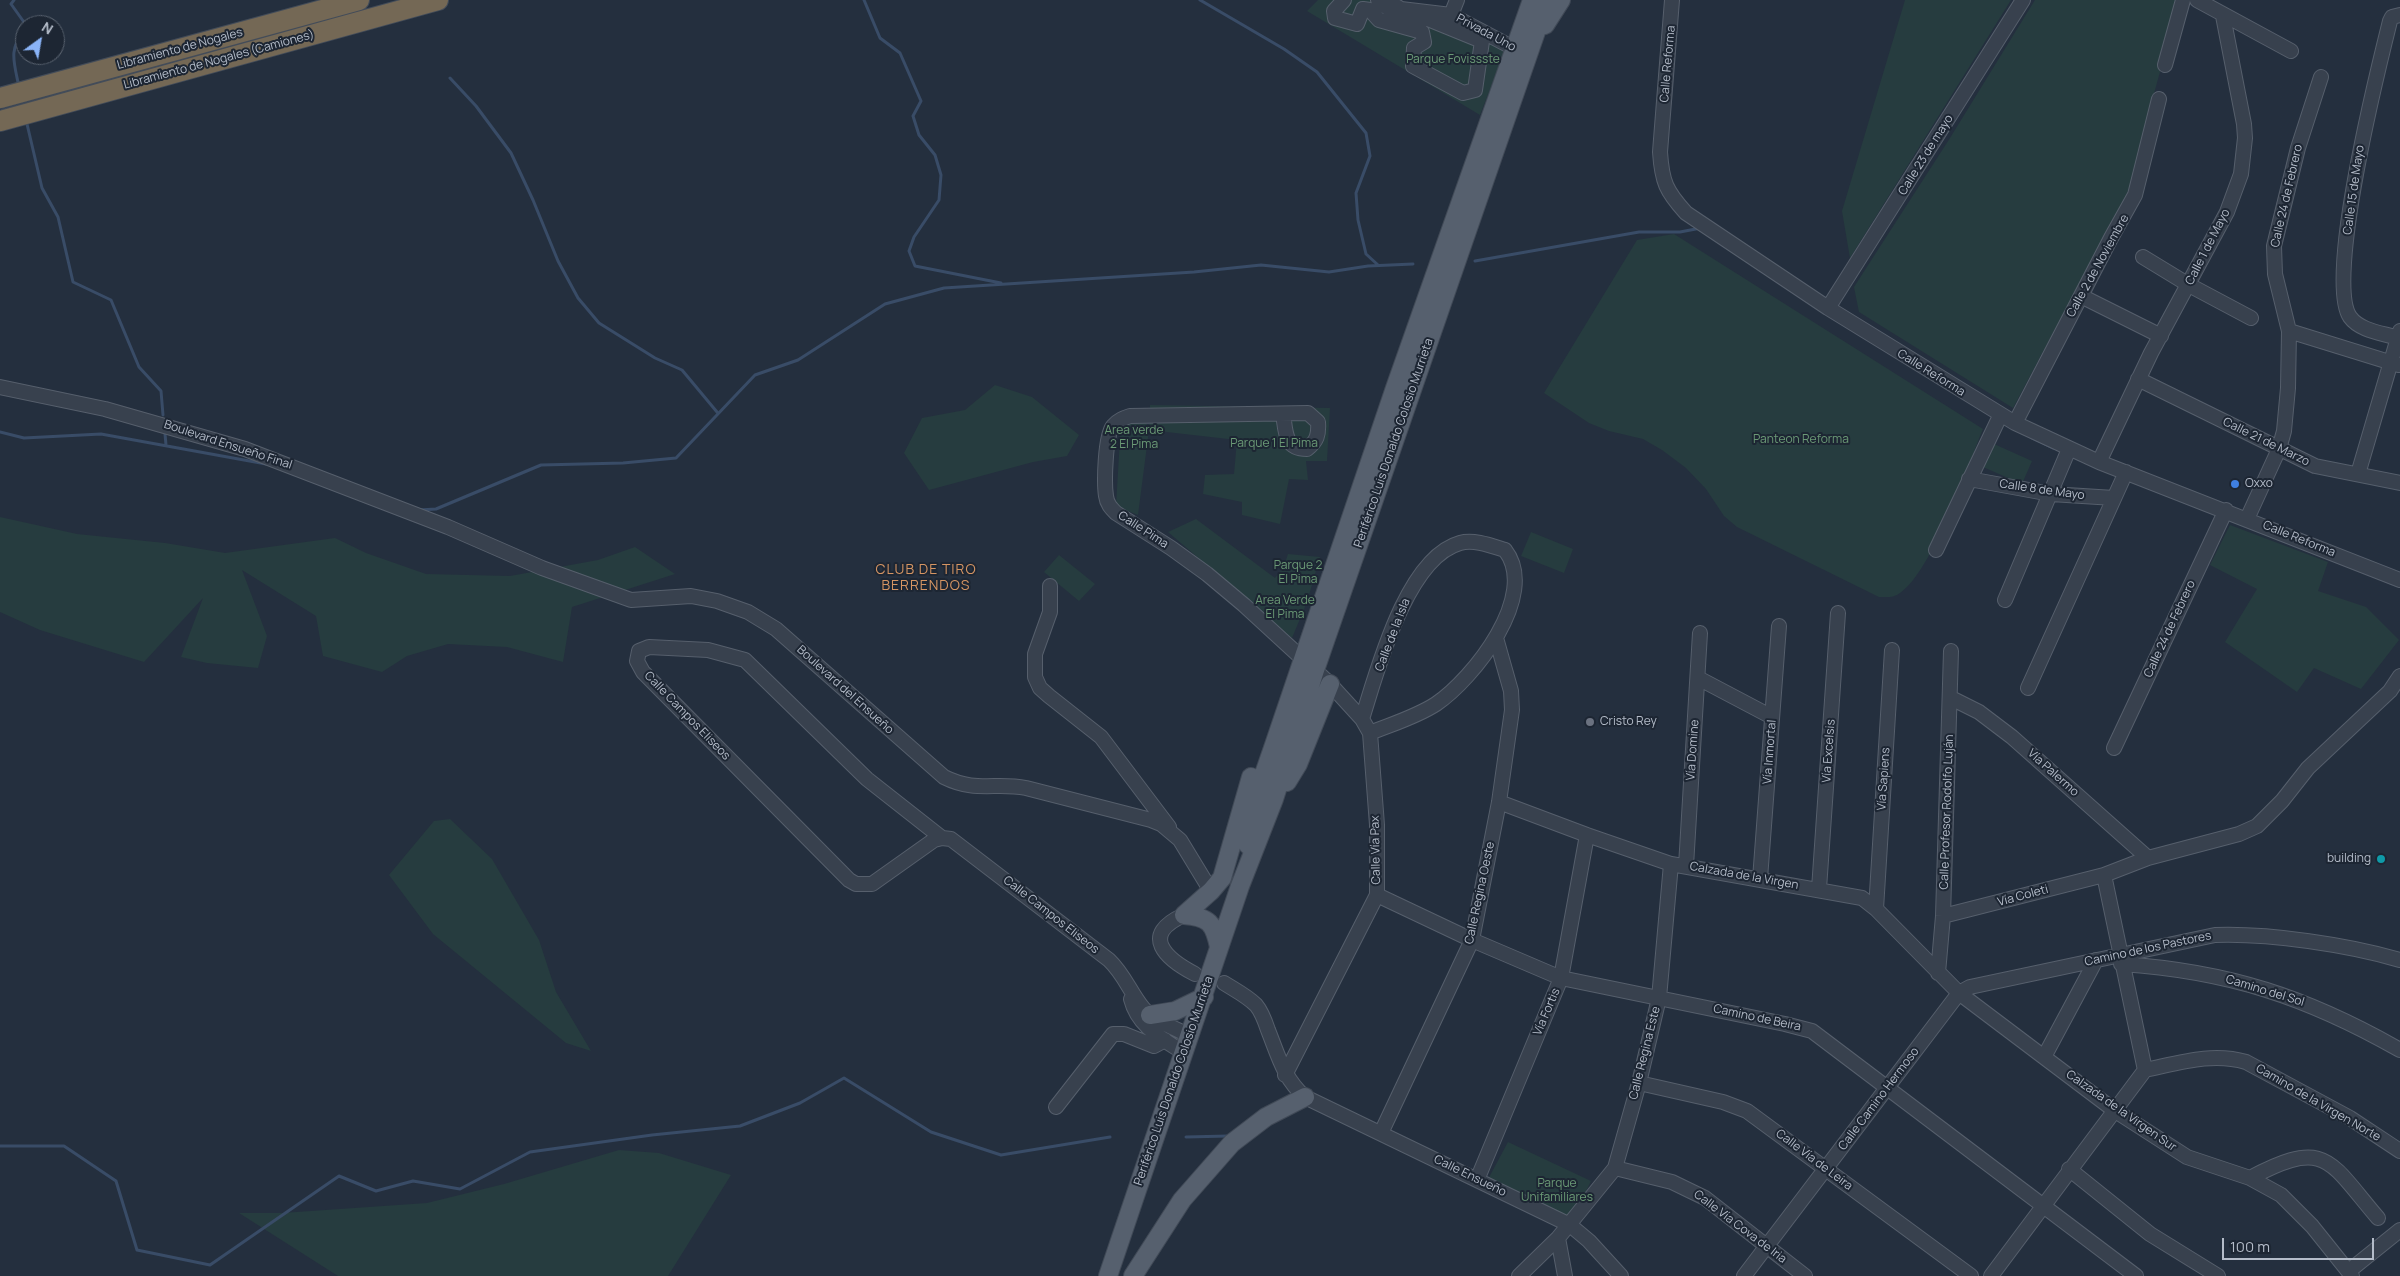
<!DOCTYPE html>
<html>
<head>
<meta charset="utf-8">
<style>
  body { margin:0 }
  #map { position:relative; width:2400px; height:1276px; overflow:hidden; background:#242f3e; font-family:Manrope,sans-serif }
  canvas { display:block }
  .north { position:absolute; left:15px; top:15px; width:50px; height:50px; box-sizing:border-box; background:#1d2633; border:1px solid #59626f; border-radius:50%; rotate:32deg; font-size:14px; font-weight:700; line-height:20px; text-align:center; color:#b4bcc9 }
  .north::after { content:''; display:block; margin:auto; width:18px; height:22px; background:#8ab4f8; clip-path:polygon(50% 0,100% 100%,50% 72%,0 100%) }
  .scale { position:absolute; left:2222px; top:1238px; width:152px; height:22px; box-sizing:border-box; border:2px solid #b4bcc9; border-top:0; padding-left:6px; font-size:15px; line-height:18px; white-space:nowrap; color:#b4bcc9; -webkit-text-stroke:4px #1d2633; paint-order:stroke }
</style>
</head>
<body>
<div id="map">
<canvas width="2400" height="1276"></canvas>
<div class="north">N</div>
<div class="scale">100 m</div>
</div>
<script>
const ctx = document.querySelector('canvas').getContext('2d');
ctx.lineJoin = 'round';
function fillPath(path, color) {
  ctx.fillStyle = color;
  ctx.fill(path, 'evenodd');
}
function strokePath(path, color, width, dash) {
  ctx.strokeStyle = color;
  ctx.lineWidth = width;
  ctx.lineCap = dash ? 'butt' : 'round';
  ctx.setLineDash(dash || []);
  ctx.stroke(path);
}
function write(font, color, halo, rows, align = 'center') {
  ctx.font = font + ' Manrope,sans-serif';
  ctx.lineWidth = 4;
  ctx.setLineDash([]);
  ctx.textBaseline = 'middle';
  ctx.strokeStyle = halo;
  ctx.fillStyle = color;
  for (const [text, x, y, turn = 0] of rows) {
    ctx.save();
    ctx.translate(x, y);
    ctx.rotate((+turn || 0) * Math.PI / 180);
    ctx.textAlign = isNaN(turn) ? turn : align;
    if (halo) ctx.strokeText(text, 0, 0);
    ctx.fillText(text, 0, 0);
    ctx.restore();
  }
}
fillPath(new Path2D(`
  M1318,0h64l77,24 46,27 -25,64 -173,-104z
  M1905,0h106l-161,258 -8,-47z
  M2035,0h145l-32,115 -12,55 -10,26 -113,212 -154,-96 -5,-25 96,-149z
  M1674,234l309,195c-16,38 -51,143 -83,164 -7,5 -12,4 -21,4l-142,-70 -13,-11 -18,-27 -20,-21 -24,-18 -19,-11 -34,-8 -20,-8 -45,-30 93,-153z
  M995,385l37,12 47,38 -12,21 -34,6 -104,28 -25,-37 18,-35 43,-8z
  M1150,405l180,3 -3,53h-21l2,19 -19,-1 -9,45 -38,-9v-13l-39,-8 2,-19 29,-1 3,-34 -88,-10 -11,85 -22,-9 5,-85 25,2 3,6z
  M1994,444l38,17 -10,23 -39,-17z
  M0,517l77,17 88,9 60,10 110,-15 31,15 60,21 84,2 88,-16 37,-13 40,27 -103,33 -9,55 -56,-15 -59,-3 -41,12 -25,16 -59,-16 -7,-40 -74,-46 25,66 -9,32 -51,-5 -26,-6 22,-59 -59,64 -104,-32 -40,-18z
  M1196,519l79,59 9,-12 4,-12 32,3 -13,45 -15,36 -124,-106z
  M2230,525l98,37 -10,29 48,16 33,33 -38,49 -47,-21 -17,24 -72,-50 32,-53 -47,-24z
  M1531,532l42,17 -9,24 -43,-17z
  M1059,555l36,29 -16,17 -35,-29z
  M450,819l42,40 47,81 17,52 35,59 -25,-8 -133,-109 -44,-59 45,-54z
  M1508,1142l83,39 -21,43 -84,-41z
  M619,1150l40,3 72,22 -63,101h-330l-99,-63h43l145,-10 77,-19z`), '#263c3f');
strokePath(new Path2D(`
  M14,0l-3,4 15,21
  M864,0l16,38 20,15 21,48 -8,15 6,19 16,20 6,20 -2,25 -25,37 -5,14 6,15 86,17
  M1200,0l84,49 33,23 49,61 4,23 -14,37 2,27 8,34 12,11
  M450,78l26,28 35,47 22,47 25,61 20,37 21,25 56,35 27,12 35,42
  M19,87c-6,-29 -10,-35 6,-61
  M27,124l15,64 16,29 15,65 38,18 28,67 22,24 2,24
  M1475,261l164,-29h41l21,-4
  M0,432l24,6 77,-4 165,30
  M165,434l1,11
  M2032,438l21,10
  M419,510l17,-1 105,-44 82,-2 53,-5 79,-83 43,-15 87,-56 59,-16 250,-16 67,-7 68,7 39,-6 45,-2
  M1186,1137l42,-1
  M0,1146h64l52,35 21,69 73,15 129,-89 37,15 37,-10 47,8 70,-37 122,-17 88,-9 60,-23 44,-25 87,54 70,23 109,-18`), '#394c67', 3);
const minor = new Path2D(`
  M1344,0l-10,11 1,7 22,6 6,-15 7,1 9,10 43,12 2,10 -10,6 -1,18 50,27 12,-3 7,-49 -54,-22h-27l-23,-19
  M1672,0l-12,152c2,30 6,39 26,61l142,95 187,115 84,39 301,118
  M2197,0l94,51
  M1389,2l12,7 50,6 72,38
  M1451,15l6,-15
  M2165,65l18,-65
  M2143,257l46,28 62,33
  M2081,296l80,40
  M1828,308l195,-308
  M2289,331l110,34
  M2398,338c-15,-5 -38,-7 -48,-21 -25,-36 28,-248 40,-296l2,-4 8,-2
  M2138,379l177,87 85,17
  M0,387l105,22 140,40 203,78 94,41 89,32 60,-4 26,5 31,11 28,17 168,148c32,16 51,5 82,11l125,32 10,4 19,16 31,51
  M1283,414c3,18 1,35 24,35 10,-8 12,-14 11,-27l-10,-9 -178,3c-6,2 -12,4 -17,10 -8,10 -9,57 -7,70 1,8 5,12 10,17l55,35 36,26 37,31 86,79 32,35 8,14 7,92v70l-92,180
  M2015,423l96,-185 24,-43 24,-96
  M2099,462l52,-109 76,-141 14,-38 4,-36 -1,-14 -21,-108
  M2358,474l42,-143
  M1969,479l82,15 63,4
  M2247,519l32,-70 5,-18 4,-43 1,-57 -14,-57 -1,-28 24,-98 23,-71
  M1936,550l64,-134
  M1050,586v26l-15,42v23l5,11 9,8 52,41 68,90
  M2005,600l64,-151
  M1698,678l74,39
  M2028,688l98,-216
  M1951,698l28,14 33,25 136,121
  M1362,719c15,-47 44,-161 98,-176 14,-4 32,3 45,7 35,45 -32,129 -69,154 -20,13 -44,20 -66,29
  M2114,748l112,-238
  M1499,802l88,33 84,29 191,34 14,11 83,84 155,117 73,47 63,21 31,17 31,31 40,50
  M942,838l-75,-59 -122,-119 -37,-10 -59,-3 -10,4 -2,10 6,11 206,208 7,4h16l62,-44 8,-2 9,1 158,121c15,14 21,32 34,48 11,13 32,20 47,28
  M1686,866l14,-233
  M1760,879l19,-253
  M1819,889l19,-276
  M1377,895l95,45 89,38 224,46 27,7 324,245
  M1876,909l16,-259
  M1184,915c-45,20 -18,44 11,59
  M1943,916l161,-41
  M2121,964c107,7 186,33 279,86
  M1938,973l5,-57 8,-265
  M1224,983c11,7 23,13 32,22 6,7 9,16 12,25 10,25 16,49 37,67l265,128 19,16 32,35
  M1131,999c7,28 32,40 53,54
  M2044,1057l52,-97
  M2145,1070c34,-7 67,-18 101,-8l104,56 50,33
  M1639,1083l84,19 24,9 224,165
  M1056,1107l57,-73h11l30,12 11,-6
  M1381,1133l91,-193 27,-138 13,-92 -1,-19 -15,-53
  M1615,1168l57,14 33,16 100,78
  M2069,1169l81,65 68,42
  M2250,1178c77,-41 79,-17 128,40
  M1477,1180l84,-202 26,-143
  M1558,1238l7,38
  M2349,1271l51,-41
  M1519,1276l39,-38 57,-70 24,-85 20,-85 12,-134
  M1744,1276l215,-283 11,-6 245,-52c54,-2 134,10 185,25
  M1991,1276l154,-206 -41,-195 44,-17 91,-24 18,-8 25,-25 26,-33 82,-77 10,-15`);
const major = new Path2D(`
  M1545,25l16,-25
  M1287,782l11,-18 32,-80
  M1248,845l9,-51 17,-49 121,-357 137,-388
  M1184,915l27,-24 11,-13 29,-101
  M1184,915c25,2 30,8 35,32
  M1150,1015l25,-4 29,-14
  M1108,1276l132,-390 34,-87 41,-129 232,-670
  M1133,1276l49,-76 50,-57 34,-26 39,-20`);
const highway = new Path2D(`
  M0,98l359,-98
  M0,121l438,-121`);
strokePath(minor, '#565f6c', 16);
strokePath(major, '#414a57', 20);
strokePath(highway, '#434c59', 22);
strokePath(minor, '#38414e', 14);
strokePath(major, '#56606e', 18);
strokePath(highway, '#746855', 20);
for (const [x, y, r, color] of [
  [2235,484,5,"#3f7fe0"],
  [1590,722,5,"#6b7280"],
  [2381,859,5,"#0f9aa8"]
]) {
  const dot = new Path2D();
  dot.arc(x, y, r, 0, 2 * Math.PI);
  ctx.fillStyle = color;
  ctx.fill(dot);
  strokePath(dot, '#1d2633', 2);
}
write('12px', '#b4bcc9', '#1d2633', [
  ["Privada Uno",1486,33,28],
  ["Libramiento de Nogales",180,49,-15],
  ["Libramiento de Nogales (Camiones)",219,60,-15],
  ["Calle Reforma",1668,64,-85],
  ["Calle 23 de mayo",1926,155,-58],
  ["Calle 15 de Mayo",2354,190,-82],
  ["Calle 24 de Febrero",2287,196,-77],
  ["Calle 1 de Mayo",2208,247,-63],
  ["Calle 2 de Noviembre",2098,266,-61],
  ["Calle Reforma",1931,373,32],
  ["Calle 21 de Marzo",2266,442,26],
  ["Periférico Luis Donaldo Colosio Murrieta",1394,443,-71],
  ["Boulevard Ensueño Final",228,445,18],
  ["Calle 8 de Mayo",2042,490,8],
  ["Calle Pima",1143,530,33],
  ["Calle Reforma",2299,539,22],
  ["Calle 24 de Febrero",2170,629,-65],
  ["Calle de la Isla",1393,635,-69],
  ["Boulevard del Ensueño",845,690,42],
  ["Calle Campos Eliseos",687,716,46],
  ["Vía Domine",1693,750,-86],
  ["Vía Excelsis",1829,751,-86],
  ["Vía Inmortal",1770,752,-86],
  ["Vía Palermo",2053,773,42],
  ["Vía Sapiens",1884,779,-86],
  ["Calle Profesor Rodolfo Luján",1947,812,-88],
  ["Calle Vía Pax",1376,850,-91],
  ["Calzada de la Virgen",1744,876,10],
  ["Calle Regina Oeste",1480,893,-78],
  ["Vía Coleti",2023,896,-15],
  ["Calle Campos Eliseos",1051,915,38],
  ["Camino de los Pastores",2148,949,-12],
  ["Camino del Sol",2265,991,17],
  ["Vía Fortis",1547,1012,-67],
  ["Camino de Beira",1757,1018,12],
  ["Calle Regina Este",1645,1053,-76],
  ["Periférico Luis Donaldo Colosio Murrieta",1174,1081,-71],
  ["Calle Camino Hermoso",1879,1099,-53],
  ["Camino de la Virgen Norte",2318,1103,30],
  ["Calzada de la Virgen Sur",2121,1111,35],
  ["Calle Vía de Leira",1814,1160,37],
  ["Calle Ensueño",1470,1176,26],
  ["Calle Vía Cova de Iria",1740,1227,37]
]);
write('12px', '#6b9a76', '#1d2633', [
  ["Parque Fovissste",1453,60],
  ["Area verde",1134,431],
  ["2 El Pima",1134,445],
  ["Panteon Reforma",1801,440],
  ["Parque 1 El Pima",1274,444],
  ["Parque 2",1298,566],
  ["El Pima",1298,580],
  ["Area Verde",1285,601],
  ["El Pima",1285,615],
  ["Parque",1557,1184],
  ["Unifamiliares",1557,1198]
]);
write('12px', '#b4bcc9', '#1d2633', [
  ["Oxxo",2245,484],
  ["Cristo Rey",1600,722],
  ["building",2371,859,"right"]
], 'left');
ctx.letterSpacing = '1px';
write('14px', '#d59563', '#1d2633', [
  ["CLUB DE TIRO",926,570],
  ["BERRENDOS",926,586]
]);
ctx.letterSpacing = '0px';
</script>
</body>
</html>
